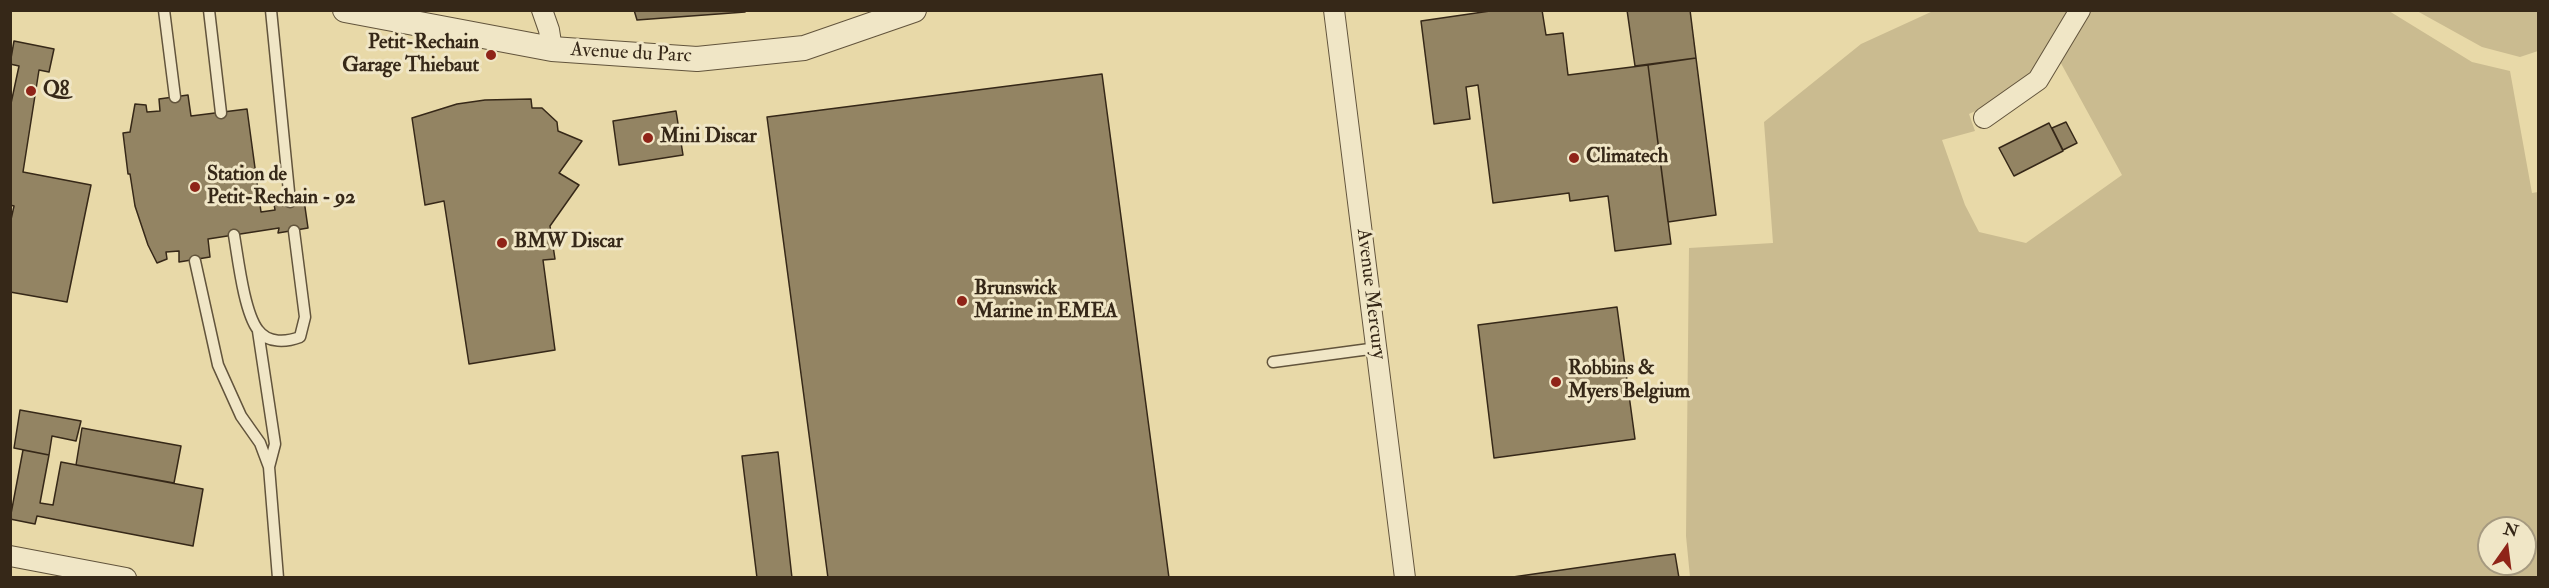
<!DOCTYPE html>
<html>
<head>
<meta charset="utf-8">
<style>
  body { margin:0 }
  #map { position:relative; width:2549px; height:588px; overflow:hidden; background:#e8d9a8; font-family:"IM FELL Double Pica",serif }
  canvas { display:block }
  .frame { position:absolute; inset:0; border:12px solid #362818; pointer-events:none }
  .north { position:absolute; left:2477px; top:516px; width:60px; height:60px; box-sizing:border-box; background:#f0e6c6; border:2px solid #a69a80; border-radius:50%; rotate:14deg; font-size:16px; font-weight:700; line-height:24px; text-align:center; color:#362818 }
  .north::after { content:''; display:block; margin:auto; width:21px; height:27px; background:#8f2418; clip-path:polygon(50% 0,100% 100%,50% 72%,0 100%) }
</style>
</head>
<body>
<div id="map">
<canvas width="2549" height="588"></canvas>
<div class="frame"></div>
<div class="north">N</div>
</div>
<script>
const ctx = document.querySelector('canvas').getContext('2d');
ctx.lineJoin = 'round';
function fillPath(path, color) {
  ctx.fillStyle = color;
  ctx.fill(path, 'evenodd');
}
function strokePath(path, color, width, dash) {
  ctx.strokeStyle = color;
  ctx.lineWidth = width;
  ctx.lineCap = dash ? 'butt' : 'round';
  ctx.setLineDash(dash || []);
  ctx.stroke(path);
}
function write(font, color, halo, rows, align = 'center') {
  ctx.font = font + ' "IM FELL Double Pica",serif';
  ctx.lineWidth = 6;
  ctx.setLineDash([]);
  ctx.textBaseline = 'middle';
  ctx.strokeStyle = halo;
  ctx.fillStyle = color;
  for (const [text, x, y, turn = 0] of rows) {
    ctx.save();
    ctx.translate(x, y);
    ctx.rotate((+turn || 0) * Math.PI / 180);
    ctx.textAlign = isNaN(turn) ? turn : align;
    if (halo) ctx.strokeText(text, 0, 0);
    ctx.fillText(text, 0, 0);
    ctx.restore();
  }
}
fillPath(new Path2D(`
  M1933,11h142l-27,42 -30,38 -49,23 6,17 -33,9 23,65 14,27 47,11 96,-68 -65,-119 32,-45h300l83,51 38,9 22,122 6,-1v385h-848l-4,-41 3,-288 84,-5 -9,-121 97,-78zM2489,528h36v36h-36z
  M2417,11h121v40l-18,6 -38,-10z`), '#cabb90');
const building = new Path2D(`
  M634,10h110l1,2 -108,8z
  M1497,10h45l4,25 17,-2 5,42 80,-10 23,179 -56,7 -7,-55 -38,5 -1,-8 -76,10 -15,-118 -12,2 4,32 -36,5 -13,-103z
  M1627,10h63l6,48 -61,8z
  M14,41l40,8 -5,23 -10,-2 -16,102 68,13 -24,117 -57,-10v-68l4,-18 -4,-1v-97l9,-42 -9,-2z
  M1696,58l20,157 -48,7 -20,-157z
  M1102,74l67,504h-341l-61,-461z
  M188,95l3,21 56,-7 14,103 14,-2 -1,-6 30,-4 4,28 -30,5 1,-5 -71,11 2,18 -31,5v-11l-13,1 1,7 -10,4 -9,-18 -13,-39 -5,-32h-2l-5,-41 7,-1 5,-28 11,1 1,7 13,-1 -1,-12z
  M531,99l1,9h10l15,14 1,9 24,10 -23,32 20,12 -29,41 5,33 -12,1 12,90 -86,14 -25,-163 -19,4 -13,-87 45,-14 28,-4z
  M676,111l7,44 -64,10 -6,-44z
  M2066,122l11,21 -14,7 -11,-22z
  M2049,123l14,28 -49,25 -15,-28z
  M1617,307l18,132 -141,19 -16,-133z
  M20,410l61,11 -5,20 -24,-5 -3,19 -35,-7z
  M82,428l99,18 -7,37 -98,-18z
  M23,450l26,5 -9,48 13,2 8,-43 142,27 -10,57 -156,-30 -2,8 -25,-5z
  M778,452l14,126h-35l-15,-122z
  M1675,554l4,24h-173l153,-22z`);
fillPath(building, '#938463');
strokePath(building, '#362818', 1.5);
const service = new Path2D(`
  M164,10l11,87
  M209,10l12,103
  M271,10l19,192
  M234,235c4,23 10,77 24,95 10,14 29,12 42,7l5,-20 -11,-86
  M195,261l23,104 23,51 19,27 9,24 9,111
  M258,331l17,113 -6,23
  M1273,362l104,-14`);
const minor = new Path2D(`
  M542,10l7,20 3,19
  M1334,10l71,568
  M1984,118l54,-38 42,-70
  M10,556l116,22`);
const tertiary = new Path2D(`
  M345,10l207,39 145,10 107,-11 110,-38`);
strokePath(service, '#62543c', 13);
strokePath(minor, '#62543c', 22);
strokePath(tertiary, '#62543c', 26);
strokePath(service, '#f0e6c6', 10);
strokePath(minor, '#f0e6c6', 20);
strokePath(tertiary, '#f0e6c6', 24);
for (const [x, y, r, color] of [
  [491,55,6,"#8f2418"],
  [31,91,6,"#8f2418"],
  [648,138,6,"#8f2418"],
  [1574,158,6,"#8f2418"],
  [195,187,6,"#8f2418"],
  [502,243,6,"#8f2418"],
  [962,301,6,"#8f2418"],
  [1556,382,6,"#8f2418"]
]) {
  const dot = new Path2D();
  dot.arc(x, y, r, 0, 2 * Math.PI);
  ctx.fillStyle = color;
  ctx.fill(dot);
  strokePath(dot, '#f0e6c6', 2);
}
write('bold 20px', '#362818', '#f0e6c6', [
  ["Petit-Rechain",479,44,"right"],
  ["Garage Thiebaut",479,67,"right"],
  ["Q8",43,91],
  ["Mini Discar",660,138],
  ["Climatech",1586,158],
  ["Station de",207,176],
  ["Petit-Rechain - 92",207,199],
  ["BMW Discar",514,243],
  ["Brunswick",974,290],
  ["Marine in EMEA",974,313],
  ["Robbins &",1568,370],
  ["Myers Belgium",1568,393]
], 'left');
write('20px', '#362818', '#f0e6c6', [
  ["Avenue du Parc",631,54,3],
  ["Avenue Mercury",1370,294,83]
]);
</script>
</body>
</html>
